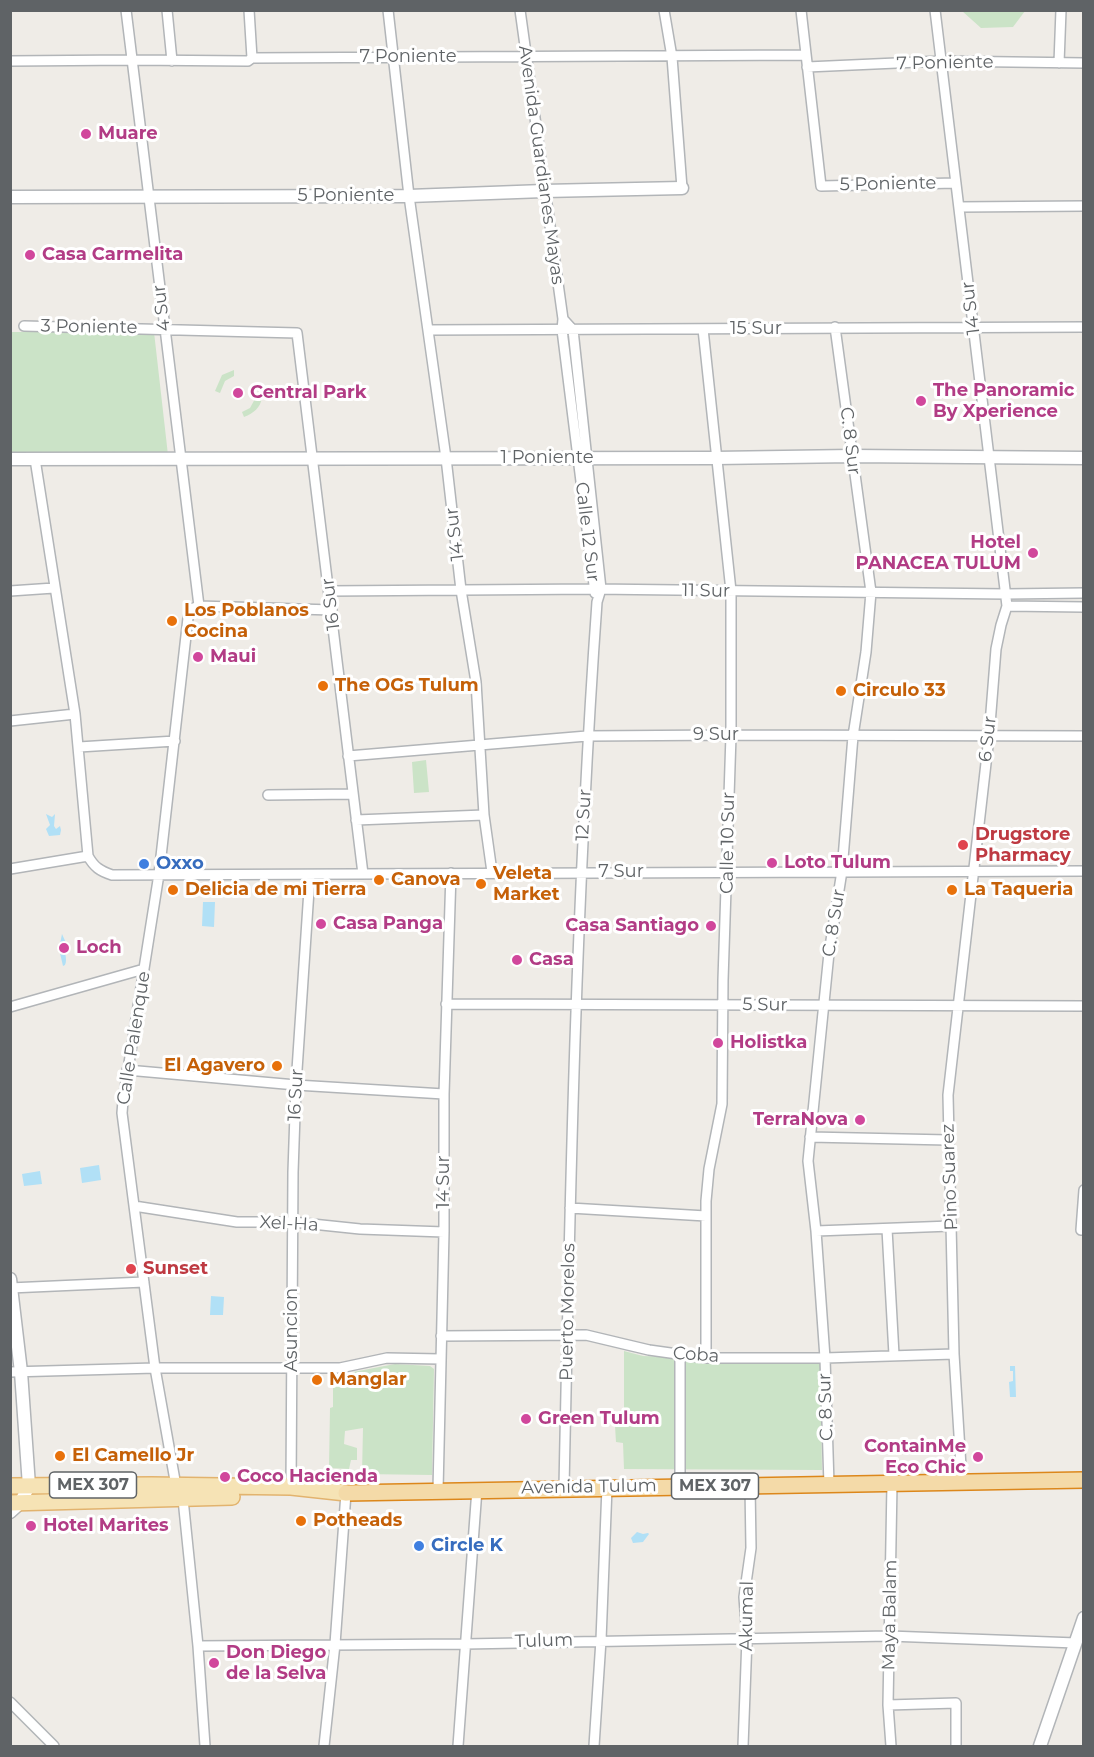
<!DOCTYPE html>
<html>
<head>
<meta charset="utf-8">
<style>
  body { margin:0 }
  #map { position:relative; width:1094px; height:1757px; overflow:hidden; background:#efece7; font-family:Montserrat,sans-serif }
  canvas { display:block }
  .frame { position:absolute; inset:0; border:12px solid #5f6366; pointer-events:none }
</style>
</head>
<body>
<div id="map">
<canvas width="1094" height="1757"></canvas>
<div class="frame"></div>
</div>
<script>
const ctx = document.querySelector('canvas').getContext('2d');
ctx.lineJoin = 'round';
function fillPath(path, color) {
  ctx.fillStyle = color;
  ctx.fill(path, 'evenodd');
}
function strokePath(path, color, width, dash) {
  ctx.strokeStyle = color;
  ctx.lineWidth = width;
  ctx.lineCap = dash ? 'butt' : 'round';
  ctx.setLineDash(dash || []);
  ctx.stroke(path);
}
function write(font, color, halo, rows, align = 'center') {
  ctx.font = font + ' Montserrat,sans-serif';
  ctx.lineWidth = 6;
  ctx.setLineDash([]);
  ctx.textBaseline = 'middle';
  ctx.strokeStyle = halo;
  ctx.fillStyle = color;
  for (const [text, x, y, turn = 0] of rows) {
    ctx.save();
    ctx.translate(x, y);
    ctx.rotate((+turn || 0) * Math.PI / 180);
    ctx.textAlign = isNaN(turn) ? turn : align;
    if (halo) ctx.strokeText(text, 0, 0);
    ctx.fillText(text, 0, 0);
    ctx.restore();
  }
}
fillPath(new Path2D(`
  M962,11h63l-12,16 -32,1z
  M10,332h144l14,123 -157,2z
  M234,370v6l-9,5 -5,12 -5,-2 7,-16z
  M256,397l6,1c-2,10 -8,15 -18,19l-2,-5 8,-4z
  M426,760l3,32 -15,1 -2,-31z
  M624,1351l19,5 177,7 2,107 -198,-1 -1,-26 -7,-1 -1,-16 9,-8z
  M395,1364l35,2 4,3 -2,106 -70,-1 1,-46 -18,3 -1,13 13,4v12h-6l-2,9 -20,-1 1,-60 3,-1v-35l15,1z`), '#cbe3c7');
fillPath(new Path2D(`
  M46,814l6,3 3,-3 -1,12 2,3 4,-3 1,4 -1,5 -11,1 -3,-7 4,-4z
  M203,902h12l-1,25 -12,-1z
  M62,934l4,9c-3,10 2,15 -1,22l-2,1 -4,-17z
  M99,1165l2,15 -19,3 -2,-15z
  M40,1171l2,13 -18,2 -2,-12z
  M211,1296l13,1 -1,18h-13z
  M1010,1366h5l1,31h-6l-1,-15 4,-1v-10h-3z
  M637,1532l6,2 5,-1 1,1 -6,8 -10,1 -2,-5z`), '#b1e0f6');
const minor = new Path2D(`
  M126,10l73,596
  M167,10l5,51
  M249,10l3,48
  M388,10l21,186 37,262 15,132 15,92 8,133 8,57
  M520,10l43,309 -1,11 33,263
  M664,10l8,47 10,131
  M801,10l20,176 135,-3
  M935,10l72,596 -6,19 -5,24 -7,88 -41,358 6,259 8,129
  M10,61l121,-1 117,1 4,-3 554,-3
  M1059,63l2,-53
  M807,67l134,-6 143,2
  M959,207l125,-1
  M563,319l10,11 28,259 -4,13c-21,295 -27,590 -33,886
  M24,326l273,7 66,541
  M703,329l28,262v144l-8,245 -1,124 -13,65 -3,32v157
  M428,330l656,-3
  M35,459l40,255 13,142c6,11 12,15 24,19l972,-4
  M10,591l44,-3
  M329,591l266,-2 411,5 78,-1
  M1007,606l77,1
  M10,721l65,-7
  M79,747l96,-6
  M348,756l239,-20 144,-1 353,1
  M268,795l85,-1
  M356,820l128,-5
  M10,869l78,-13
  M446,1004l638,2
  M10,1007l134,-38
  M127,1070l169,15 148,9
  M810,1137l138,3
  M1084,1190l-3,40h3
  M134,1206l103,16h56l67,7 84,3
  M570,1208l136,8
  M887,1229l7,126
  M816,1231l135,-5
  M10,1288l134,-6
  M441,1336l145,-1 63,15 57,8h119l129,-4
  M10,1372l145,-4h185l47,-10 53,1
  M829,1485l-4,-127 -9,-127 -8,-70 21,-208 13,-82 11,-135 13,-84 5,-60 -36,-265
  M680,1486v-130
  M291,1487l2,-315 3,-87 14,-210
  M438,1490l6,-258v-138l7,-221
  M198,1646l267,-2 424,-8 187,7
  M10,1702l44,44
  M888,1705l68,-2v43
  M205,1746l-7,-100 -15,-147 -7,-13 -21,-118 -33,-255 1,-12 36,-227 29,-256 3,-9 8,-3 133,4
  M324,1746l11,-102 11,-151
  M458,1746l19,-257
  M594,1746l7,-106 6,-153
  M743,1746l4,-108 -3,-41 7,-49 -1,-62
  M891,1746l-3,-41 4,-221`);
const tertiary = new Path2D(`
  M10,197l399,-1 135,-5 138,-3
  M10,459l705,-1 137,-2 232,2
  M10,1279l11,93 8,114 -9,17 -10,9
  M1040,1746l44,-128`);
const primary = new Path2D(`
  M10,1486l142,-1 139,2 55,6
  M10,1503l222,-6`);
const trunk = new Path2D(`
  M346,1493l738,-13`);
strokePath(minor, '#b2b5b8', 12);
strokePath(tertiary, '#b2b5b8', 15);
strokePath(primary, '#e2b36e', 18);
strokePath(trunk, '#dc871b', 18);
strokePath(minor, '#fff', 9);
strokePath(tertiary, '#fff', 12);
strokePath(primary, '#f6e3b5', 15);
strokePath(trunk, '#f4daa8', 15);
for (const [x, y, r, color] of [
  [86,134,6,"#d1479c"],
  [30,255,6,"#d1479c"],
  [238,393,6,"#d1479c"],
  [921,401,6,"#d1479c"],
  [1033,553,6,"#d1479c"],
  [172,621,6,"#e8710a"],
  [198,657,6,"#d1479c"],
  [323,686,6,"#e8710a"],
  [841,691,6,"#e8710a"],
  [963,845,6,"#e0444e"],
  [772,863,6,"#d1479c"],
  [144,864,6,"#3f7fe0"],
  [379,880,6,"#e8710a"],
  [481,884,6,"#e8710a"],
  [173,890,6,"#e8710a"],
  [952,890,6,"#e8710a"],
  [321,924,6,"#d1479c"],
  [711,926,6,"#d1479c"],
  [64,948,6,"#d1479c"],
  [517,960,6,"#d1479c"],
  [718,1043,6,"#d1479c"],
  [277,1066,6,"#e8710a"],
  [860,1120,6,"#d1479c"],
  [131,1269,6,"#e0444e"],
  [317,1380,6,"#e8710a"],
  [526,1419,6,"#d1479c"],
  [60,1456,6,"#e8710a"],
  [978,1457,6,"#d1479c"],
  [225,1477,6,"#d1479c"],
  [301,1521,6,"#e8710a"],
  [31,1526,6,"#d1479c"],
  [419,1546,6,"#3f7fe0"],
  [214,1663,6,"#d1479c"]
]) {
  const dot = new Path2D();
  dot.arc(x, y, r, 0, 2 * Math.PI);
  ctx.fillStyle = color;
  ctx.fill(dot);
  strokePath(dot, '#fff', 2);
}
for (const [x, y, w] of [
  [93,1485,87],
  [715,1486,87]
]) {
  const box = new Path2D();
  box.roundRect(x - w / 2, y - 13, w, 26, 4.5);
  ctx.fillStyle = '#fff';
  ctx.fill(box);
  strokePath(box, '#5f6366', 1.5);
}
write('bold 16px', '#5f6366', null, [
  ["MEX 307",93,1485],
  ["MEX 307",715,1486]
]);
write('18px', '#5f6366', '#fff', [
  ["7 Poniente",408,57],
  ["7 Poniente",945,63,-1],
  ["Avenida Guardianes Mayas",541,165,82],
  ["5 Poniente",888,184,-1],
  ["5 Poniente",346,196],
  ["4 Sur",162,308,-97],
  ["14 Sur",971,308,-97],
  ["3 Poniente",89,327,1],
  ["15 Sur",756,329],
  ["C. 8 Sur",850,441,83],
  ["1 Poniente",547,458],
  ["Calle 12 Sur",587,532,83],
  ["14 Sur",455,534,-97],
  ["11 Sur",706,591,1],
  ["16 Sur",331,604,-97],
  ["9 Sur",716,735],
  ["6 Sur",988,739,-84],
  ["12 Sur",584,815,-87],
  ["Calle 10 Sur",728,843,-89],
  ["7 Sur",621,872],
  ["C. 8 Sur",834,923,-81],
  ["5 Sur",765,1005,1],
  ["Calle Palenque",134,1038,-81],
  ["16 Sur",296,1095,-87],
  ["Pino Suarez",950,1177,-92],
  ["14 Sur",444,1182,-90],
  ["Xel-Ha",289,1224,3],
  ["Puerto Morelos",568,1312,-89],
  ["Asuncion",292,1330,-90],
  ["Coba",696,1355,4],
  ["C. 8 Sur",826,1407,-92],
  ["Avenida Tulum",589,1487,-1],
  ["Maya Balam",890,1615,-89],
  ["Akumal",747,1616,-89],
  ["Tulum",544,1641,-2]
]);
write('bold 18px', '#b23c85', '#fff', [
  ["Muare",98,134],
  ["Casa Carmelita",42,255],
  ["The Panoramic",933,391],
  ["By Xperience",933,412],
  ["Central Park",250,393],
  ["Hotel",1021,543,"right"],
  ["PANACEA TULUM",1021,564,"right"],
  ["Maui",210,657],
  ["Loto Tulum",784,863],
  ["Casa Panga",333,924],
  ["Casa Santiago",699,926,"right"],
  ["Loch",76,948],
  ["Casa",529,960],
  ["Holistka",730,1043],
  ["TerraNova",848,1120,"right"],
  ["Green Tulum",538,1419],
  ["ContainMe",966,1447,"right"],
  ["Eco Chic",966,1468,"right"],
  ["Coco Hacienda",237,1477],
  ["Hotel Marites",43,1526],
  ["Don Diego",226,1653],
  ["de la Selva",226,1674]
], 'left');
write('bold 18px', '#c56008', '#fff', [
  ["Los Poblanos",184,611],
  ["Cocina",184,632],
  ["The OGs Tulum",335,686],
  ["Circulo 33",853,691],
  ["Veleta",493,874],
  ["Market",493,895],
  ["Canova",391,880],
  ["Delicia de mi Tierra",185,890],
  ["La Taqueria",964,890],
  ["El Agavero",265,1066,"right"],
  ["Manglar",329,1380],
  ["El Camello Jr",72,1456],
  ["Potheads",313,1521]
], 'left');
write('bold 18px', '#be3a42', '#fff', [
  ["Drugstore",975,835],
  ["Pharmacy",975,856],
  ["Sunset",143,1269]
], 'left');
write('bold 18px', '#366cbe', '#fff', [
  ["Oxxo",156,864],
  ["Circle K",431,1546]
], 'left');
</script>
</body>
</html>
